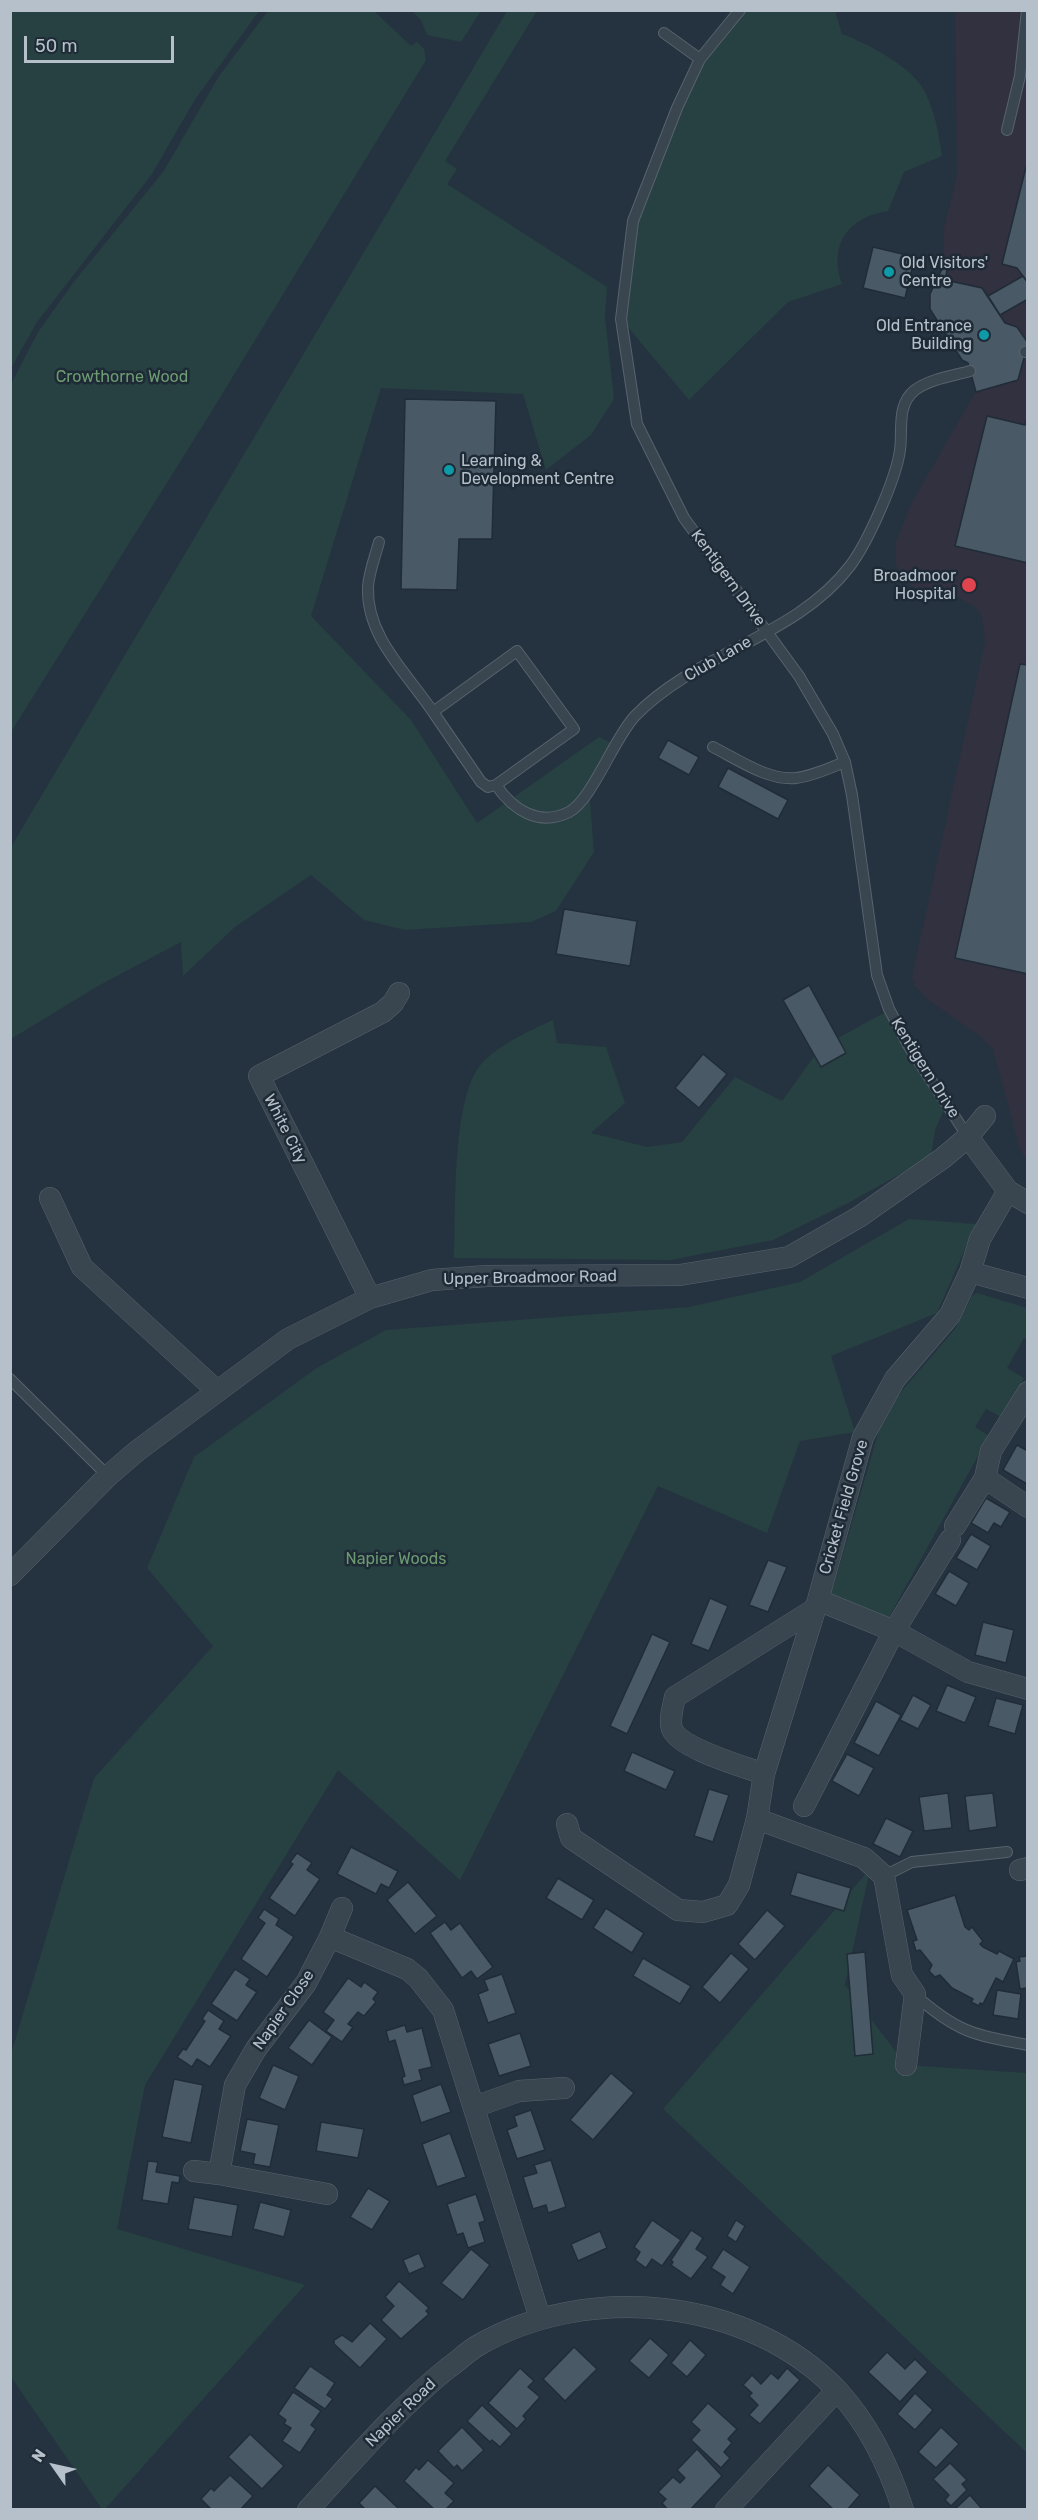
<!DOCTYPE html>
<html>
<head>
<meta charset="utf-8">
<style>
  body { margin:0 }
  #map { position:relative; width:1038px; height:2520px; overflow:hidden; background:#253340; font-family:Rubik,sans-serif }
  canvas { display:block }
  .frame { position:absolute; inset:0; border:12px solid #b5c0ca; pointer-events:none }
  .north { position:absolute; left:24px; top:2436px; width:60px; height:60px; -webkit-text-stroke:4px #1e2a35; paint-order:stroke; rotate:304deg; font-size:16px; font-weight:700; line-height:24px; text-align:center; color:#b5c0ca }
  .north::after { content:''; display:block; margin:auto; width:21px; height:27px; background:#b5c0ca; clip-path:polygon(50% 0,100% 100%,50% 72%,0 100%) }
  .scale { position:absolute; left:24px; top:36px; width:150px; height:27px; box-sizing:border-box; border:3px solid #b5c0ca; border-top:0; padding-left:8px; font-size:18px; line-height:21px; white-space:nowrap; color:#b5c0ca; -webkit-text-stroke:4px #1e2a35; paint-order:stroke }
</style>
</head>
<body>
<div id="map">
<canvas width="1038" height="2520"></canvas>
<div class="frame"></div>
<div class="north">N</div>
<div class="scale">50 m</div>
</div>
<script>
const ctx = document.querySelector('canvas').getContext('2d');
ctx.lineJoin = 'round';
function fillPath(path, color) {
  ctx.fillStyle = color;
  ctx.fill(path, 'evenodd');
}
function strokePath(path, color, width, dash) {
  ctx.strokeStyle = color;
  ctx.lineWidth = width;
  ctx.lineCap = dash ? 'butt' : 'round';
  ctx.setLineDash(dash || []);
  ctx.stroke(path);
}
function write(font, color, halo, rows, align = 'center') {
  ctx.font = font + ' Rubik,sans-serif';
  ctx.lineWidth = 5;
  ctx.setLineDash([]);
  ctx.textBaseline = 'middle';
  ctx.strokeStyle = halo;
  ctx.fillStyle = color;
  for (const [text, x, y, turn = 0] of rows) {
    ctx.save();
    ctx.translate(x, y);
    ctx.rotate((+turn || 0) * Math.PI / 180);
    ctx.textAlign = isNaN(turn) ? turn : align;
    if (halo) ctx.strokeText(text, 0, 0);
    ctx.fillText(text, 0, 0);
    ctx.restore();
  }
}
fillPath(new Path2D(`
  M955,11h72v1151l-7,-13 -27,-100 -13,-13 -52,-36 -13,-14 -3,-9 73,-335 -3,-26 -7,-9 -19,-11 -40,-8 -10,-5 -10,-18v-23l15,-38 65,-113 -8,-28 -6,-3 -32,-51 -2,-8 14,-32 4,-1 -2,-2v-38l13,-52z`), '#313140');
fillPath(new Path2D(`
  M11,10l248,1 -65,90 -42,73 -115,148 -26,46z
  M268,11h106l37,35 6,-4 7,7 2,11 -216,354 -199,318v-348l27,-52 35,-49 90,-111 56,-96z
  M412,11h69l-20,31 -34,-7 -6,-15z
  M507,11h30l-92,150 12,8 -10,15 160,103 -2,30 9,82 -23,36 -45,35 -23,-76 -142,-6 -70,228 100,104 66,103 122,-86 15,7 -25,44 5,64 -38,59 -25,11 -126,8 -41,-10 -53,-45 -76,52 -52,49 -2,-34 -83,44 -87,53v-192z
  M740,11h95l7,23c25,9 72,34 83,58 10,20 14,43 17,64l-38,16 -16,39c-40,6 -60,34 -46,73l-54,18 -99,98 -68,-81 12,-98 67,-162z
  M889,1010l58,93 -12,27 -4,27 -83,46 -75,37 -102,20 -217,-2c2,-46 -3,-161 28,-195 18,-19 47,-32 71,-43l4,23 49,4 19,56 -34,30 56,14 35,-5 53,-65 47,24 38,-53z
  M909,1219l67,5 -39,89 -106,43 24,76 -55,9 -33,92 -109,-47 -198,394 -122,-110 -193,315 -28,144 188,56 -200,224h-3l-91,-132 -1,-320 84,-279 119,-132 -66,-78 47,-111 124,-90 68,-37 303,-23 111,-25z
  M977,1293l50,15v31l-3,-1 -17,30 17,10 -23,39 -15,-8 -11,18 14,9 -105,190 -53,-32 49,-167 20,-34 55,-64 17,-33z
  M870,1869l-25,116 61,80 121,8v380l-364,-344z`), '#274041');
const building = new Path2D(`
  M1026,167l2,1v115l-11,-15 -15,-4z
  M873,247l42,10 -10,41 -42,-10z
  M947,268l-1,9 4,4 32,7 23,35 12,4 11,16 -10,37 -42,12 -8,-29 -6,-3 -32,-51v-15l12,-25z
  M1023,276l5,7v16l-28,16 -12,-19z
  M405,399l91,2 -4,138h-33l-2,51 -56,-1z
  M1028,415v148l-73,-17 32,-130 38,9z
  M1020,664l8,1v309l-73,-16z
  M668,740l31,17 -10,18 -31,-17z
  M728,768l60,32 -10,19 -60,-32z
  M564,909l73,12 -7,45 -74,-12z
  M809,985l37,68 -25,14 -38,-67z
  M703,1054l24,20 -28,34 -24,-20z
  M1017,1445l11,6 -1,33 -24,-14z
  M986,1498l24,14 -9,15 -7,-4 -6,10 -17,-10z
  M971,1534l20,12 -14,24 -21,-12z
  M768,1560l19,7 -19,45 -19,-7z
  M949,1571l20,12 -13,23 -21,-12z
  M710,1598l18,8 -19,45 -18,-7z
  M983,1622l31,8 -8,33 -31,-8z
  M652,1634l18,8 -43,92 -17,-8z
  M947,1685l29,12 -11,26 -29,-12z
  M913,1695l18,10 -13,24 -18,-9z
  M996,1698l27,7 -8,29 -27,-8z
  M876,1701l25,14 -22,41 -25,-13z
  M632,1752l43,19 -9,19 -42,-19z
  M847,1754l27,14 -15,28 -27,-15z
  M709,1789l20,6 -16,47 -19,-6z
  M948,1793l4,35 -28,3 -5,-34z
  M993,1793l4,34 -28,4 -4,-35z
  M886,1818l27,13 -13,26 -27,-13z
  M351,1847l47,24 -9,17 -8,-4 -5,10 -39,-20z
  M297,1853l15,10 -5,7 13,9 -25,37 -26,-18 24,-34 -3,-2z
  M797,1872l54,16 -7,23 -54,-16z
  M558,1878l36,22 -12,20 -36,-22z
  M408,1882l29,34 -22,18 -28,-34z
  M955,1895l10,32 4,3 3,-3 11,14 -3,3 3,3 14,7 2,-3 15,8 -11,23 -7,-4 -13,26 -3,-1 -1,3 -8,-4 2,-3 -21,-11 -12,-13 -5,2 -6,-6 3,-6 -12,-15 -4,1 -3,-10 4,-1 -10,-30z
  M606,1908l38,25 -12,20 -39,-25z
  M264,1909l15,10 -3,6 18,12 -27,40 -26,-18 24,-36 -7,-5z
  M767,1910l18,16 -30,34 -17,-16z
  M445,1922l6,8 9,-7 33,44 -16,12 -6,-8 -9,7 -32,-45z
  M865,1952l8,102 -18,2 -8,-102z
  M731,1953l18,16 -29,34 -18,-16z
  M1028,1956v37l-1,-5 -7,1 -4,-27 4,-1 -1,-4z
  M643,1958l48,28 -11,18 -47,-28z
  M235,1969l15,10 -4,6 11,7 -20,29 -26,-17z
  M502,1974l14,39 -28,10 -10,-29 10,-4 -4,-10z
  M348,1978l13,9 3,-5 14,10 -5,7 3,3 -12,14 -6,-4 -10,12 5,3 -11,15 -16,-11 8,-11 -11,-8z
  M997,1990l24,4 -3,25 -25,-4z
  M208,2010l16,11 -5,8 12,7 -21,31 -13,-8 -5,8 -15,-10 6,-8 3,1 19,-29 -3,-2z
  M309,2020l23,17 -20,28 -24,-17z
  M405,2025l2,7 15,-4 10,39 -13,3 3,10 -18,5 -2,-7 3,-2 -10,-36 -6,2 -3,-11z
  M520,2033l11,33 -32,10 -11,-32z
  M273,2065l26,11 -14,34 -26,-12z
  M611,2073l23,20 -41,47 -23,-20z
  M174,2079l29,6 -12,58 -29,-6z
  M441,2084l10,28 -30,11 -9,-28z
  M531,2110l14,40 -28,9 -10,-29 10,-4 -3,-10z
  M247,2119l32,6 -9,42 -17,-3 2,-10 -15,-3z
  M321,2122l43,7 -6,29 -42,-7z
  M450,2133l16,44 -29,10 -15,-43z
  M551,2160l15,47 -18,6 -2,-8 -13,4 -10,-32 14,-4 -3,-8z
  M148,2161l10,1 -2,10 24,4 -1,7 -7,-1 -4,22 -26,-4z
  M368,2188l22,13 -18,29 -22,-13z
  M476,2194l9,27 -6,2 6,19 -17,6 -5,-15 -6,2 -10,-31z
  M194,2197l44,8 -6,32 -44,-8z
  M260,2202l31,8 -7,27 -31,-8z
  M652,2220l29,20 -19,26 -10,-7 -6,9 -11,-8 5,-8 -6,-5z
  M736,2220l9,6 -9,16 -9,-6z
  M691,2230l12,8 -7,11 12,8 -17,22 -20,-14 2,-3 -2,-2z
  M600,2231l7,17 -29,13 -7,-17z
  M471,2249l19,16 -27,35 -22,-17z
  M723,2249l27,18 -17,27 -13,-9 5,-8 -14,-9z
  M419,2253l6,14 -16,7 -6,-14z
  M399,2281l30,27 -3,3 3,3 -28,25 -20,-19 13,-14 -9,-9z
  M370,2323l17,16 -27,29 -26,-24v-4l8,-5 10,7z
  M650,2338l19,17 -20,23 -20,-17z
  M690,2340l16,15 -19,22 -16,-14z
  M574,2347l23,22 -32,32 -22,-22z
  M887,2352l18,17 10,-10 13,13 -28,30 -32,-30z
  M310,2366l25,17 -8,12 6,4 -8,10 -31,-21z
  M520,2368l14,13 -6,6 12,10 -17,19 3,3 -9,10 -29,-26z
  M787,2368l13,12 -40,44 -11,-9 9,-10 -9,-9 3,-3 -9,-8 9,-10 9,9 10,-11 7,6z
  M293,2392l28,19 -10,14 5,4 -16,24 -18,-12 9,-13 -7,-4 2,-4 -8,-6z
  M915,2393l18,17 -18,20 -18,-16z
  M708,2403l29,26 -9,10 4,4 -8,9 6,6 -9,10 -30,-28 9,-10 -9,-8z
  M482,2405l30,29 -12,13 -8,-7 -2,2 -23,-21z
  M462,2427l22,23 -22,21 -5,-6 -3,3 -16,-17z
  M941,2427l18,17 -23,24 -18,-16z
  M250,2434l34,32 -22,23 -34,-32z
  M697,2449l25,27 -32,34h-22l-6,-7 4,-4 -8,-7 15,-15 7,6 5,-5 -8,-8z
  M428,2460l26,23 -9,10 9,8 -9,9h-10l-31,-29 12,-14 3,3z
  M950,2463l17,17 -5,4 5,6 -16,16 -6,-6 4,-5 -16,-16z
  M828,2465l32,30 -13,15h-13l-25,-24z
  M230,2475l23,21 -13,14h-28l-11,-11 10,-11 3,3z
  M375,2486l25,24h-34l-7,-7z
  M970,2495l13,15h-29z`);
fillPath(building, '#495966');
strokePath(building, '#202c37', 1.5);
const lane = new Path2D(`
  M740,10l-40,49 -23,49 -44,113 -12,98 16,105 47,94 115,158 34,58 12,28 7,33 25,180 12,34 19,36 60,92
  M664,33l36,26
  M1007,130l13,-54 7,-66
  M1025,352l3,-1
  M379,542c-4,15 -10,30 -11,45 -2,50 39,86 65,125
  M517,651l57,78 -78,56 -8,2 -7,-5 -48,-70z
  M713,747c24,12 55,34 83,31 17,-2 33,-10 49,-16
  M496,785c17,25 43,42 73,27 23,-12 45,-74 66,-96 62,-64 161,-79 215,-150 18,-24 46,-87 50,-116 3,-20 -4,-45 15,-60 15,-11 37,-14 55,-19
  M10,1379l98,97
  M884,1876l28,-14 95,-10
  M915,1995c42,37 58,40 113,50`);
const street = new Path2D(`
  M968,1137l40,54 20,12
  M50,1198l32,69 135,124
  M970,1272l58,16
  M370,1298l-111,-222 124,-64 10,-9 6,-10
  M1028,1392l-37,59 -6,27 43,29
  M955,1526l30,-48
  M10,1575l98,-99 29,-25 151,-112 82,-41 62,-18 55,-4 193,-1 109,-18 70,-40 84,-59 25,-21 17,-21
  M818,1600l76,31 74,41 60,17
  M764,1774c-21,-8 -84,-25 -92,-45 -3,-10 1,-22 3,-32l138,-87
  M804,1806l90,-175 56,-91
  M567,1824l4,14 107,72 25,2 24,-7 12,-20 18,-66
  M1020,1870l8,-2
  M330,1937l12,-29
  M906,2065l9,-71 -13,-19 -18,-99 -20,-18 -107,-39 7,-45 54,-174 45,-163 32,-58 55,-64 20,-43 10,-33 28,-48
  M474,2107l45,-16 45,-3
  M194,2171l25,3
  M327,2194l-108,-20 16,-89 21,-36 50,-66 24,-46 77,32 11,9 25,32 97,308
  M308,2510c45,-49 88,-100 140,-142 10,-7 19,-16 29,-22 110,-64 272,-49 361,45 31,34 51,75 65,119
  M726,2510l111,-120`);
strokePath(lane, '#57636d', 12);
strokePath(street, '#57636d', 22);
strokePath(lane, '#39454f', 10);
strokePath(street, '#39454f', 21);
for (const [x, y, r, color] of [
  [889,272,6,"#0f9aa8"],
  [984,335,6,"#0f9aa8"],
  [449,470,6,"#0f9aa8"],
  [969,585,8,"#e0444e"]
]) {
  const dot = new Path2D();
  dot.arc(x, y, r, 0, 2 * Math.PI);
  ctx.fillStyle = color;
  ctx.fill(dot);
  strokePath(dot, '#1e2a35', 2);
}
write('16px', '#b5c0ca', '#1e2a35', [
  ["Old Visitors'",901,263],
  ["Centre",901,281],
  ["Old Entrance",972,326,"right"],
  ["Building",972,344,"right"],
  ["Learning &",461,461],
  ["Development Centre",461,479],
  ["Broadmoor",956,576,"right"],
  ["Hospital",956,594,"right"]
], 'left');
write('16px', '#6c9b72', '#1e2a35', [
  ["Crowthorne Wood",122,377],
  ["Napier Woods",396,1559]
]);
write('16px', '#b5c0ca', '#1e2a35', [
  ["Kentigern Drive",728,578,54],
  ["Club Lane",718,659,-30],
  ["Kentigern Drive",925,1068,58],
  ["White City",285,1129,63],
  ["Upper Broadmoor Road",530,1278,-1],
  ["Cricket Field Grove",844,1507,-74],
  ["Napier Close",284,2010,-55],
  ["Napier Road",401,2413,-44]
]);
</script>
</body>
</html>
